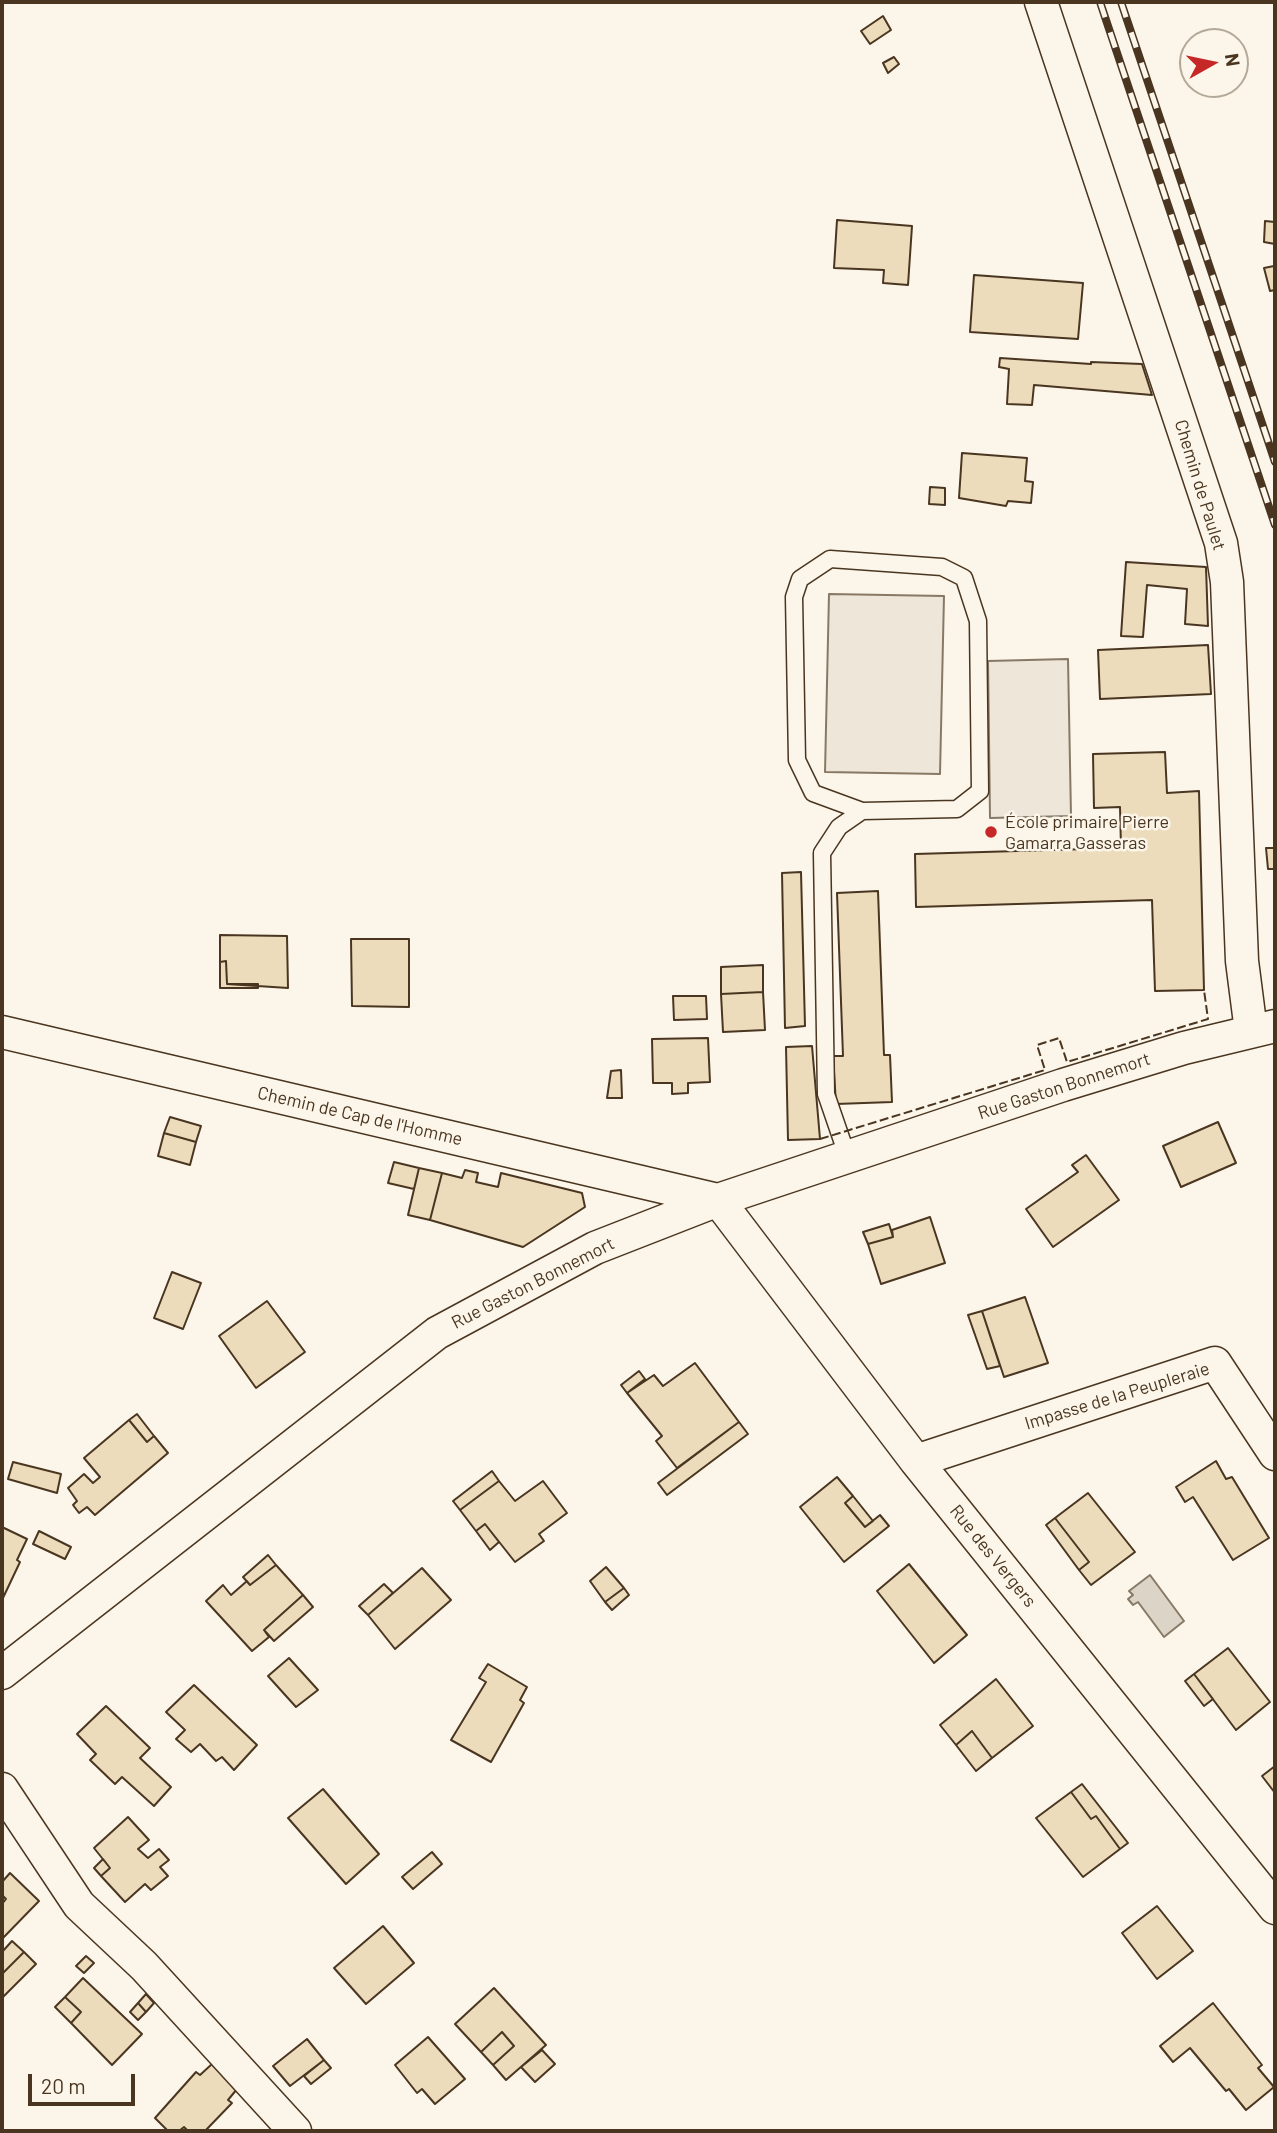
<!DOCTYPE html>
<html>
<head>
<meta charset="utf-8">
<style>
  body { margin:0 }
  #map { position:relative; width:1277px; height:2133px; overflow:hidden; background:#fbf6e9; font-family:Barlow,sans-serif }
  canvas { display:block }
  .frame { position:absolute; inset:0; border:4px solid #4a3520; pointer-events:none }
  .north { position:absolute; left:1179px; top:28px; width:70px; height:70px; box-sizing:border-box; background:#fbf6e9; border:2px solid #b4a999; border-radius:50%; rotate:81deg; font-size:19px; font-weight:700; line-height:28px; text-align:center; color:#4a3520 }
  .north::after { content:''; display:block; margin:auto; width:24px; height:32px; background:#c62828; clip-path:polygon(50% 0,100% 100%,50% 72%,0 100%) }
  .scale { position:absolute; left:28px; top:2074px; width:107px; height:32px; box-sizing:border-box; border:4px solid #4a3520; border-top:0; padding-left:9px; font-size:21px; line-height:24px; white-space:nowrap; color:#4a3520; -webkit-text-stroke:5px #fbf6e9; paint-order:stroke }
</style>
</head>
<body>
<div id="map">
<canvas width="1277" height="2133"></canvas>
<div class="frame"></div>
<div class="north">N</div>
<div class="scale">20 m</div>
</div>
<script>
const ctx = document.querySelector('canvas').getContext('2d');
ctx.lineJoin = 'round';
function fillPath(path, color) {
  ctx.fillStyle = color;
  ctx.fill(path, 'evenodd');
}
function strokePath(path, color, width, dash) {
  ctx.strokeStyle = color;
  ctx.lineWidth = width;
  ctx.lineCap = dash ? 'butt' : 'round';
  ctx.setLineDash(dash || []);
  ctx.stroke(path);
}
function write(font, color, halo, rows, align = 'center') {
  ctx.font = font + ' Barlow,sans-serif';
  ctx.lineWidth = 5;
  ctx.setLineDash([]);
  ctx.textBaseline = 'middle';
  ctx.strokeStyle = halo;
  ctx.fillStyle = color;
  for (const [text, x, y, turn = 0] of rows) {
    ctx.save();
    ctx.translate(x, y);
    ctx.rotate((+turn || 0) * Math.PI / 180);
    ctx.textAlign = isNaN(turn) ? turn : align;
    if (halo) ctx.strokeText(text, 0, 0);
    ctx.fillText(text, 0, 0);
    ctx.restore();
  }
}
const green = new Path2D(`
  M829,594l115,2 -4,178 -115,-2z
  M1068,659l3,157 -81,2 -2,-157z`);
fillPath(green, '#ede6d9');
strokePath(green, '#887966', 2);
const water = new Path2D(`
  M1150,1575l34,46 -20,16 -26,-35 -5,3 -5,-6 5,-4 -4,-4z`);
fillPath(water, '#dcd4c6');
strokePath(water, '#887966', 2);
const building = new Path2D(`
  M883,16l8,14 -21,14 -9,-13z
  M894,57l5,7 -11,9 -5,-10z
  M837,220l75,6 -4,59 -25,-2 1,-13 -50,-2z
  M1265,221l10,1v22l-11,-2z
  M1274,266l1,24 -5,1 -6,-23z
  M974,275l109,8 -5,56 -108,-7z
  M1000,358l91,6v-2l51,2 10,31 -118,-10 -2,20 -25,-1 2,-35 -10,-2z
  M962,453l65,5 -2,23 8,1 -2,21 -23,-2 -2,5 -47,-8z
  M930,487l15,1v17l-16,-1z
  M1126,562l80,5 2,59 -23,-2 2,-35 -40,-4 -4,52 -22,-1z
  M1208,645l3,49 -111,5 -2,-49z
  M1165,752l2,41 32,-2 5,199 -49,1 -3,-91 -236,7 -1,-53 206,-6 -1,-41 -26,1 -1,-54z
  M1266,848h9v21h-7z
  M801,872l4,154 -20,2 -3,-155z
  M878,891l6,164h6l2,47 -56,2 -3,-48h10l-6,-163z
  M220,935l67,1 1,52 -61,-4 -1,-23 -6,1z
  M351,939h58v68l-57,-1z
  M226,961l1,23h31v4h-38v-26z
  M763,965v27l-42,2v-27z
  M763,992l2,38 -42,2 -2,-38z
  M673,996h33l1,23 -33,1z
  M708,1038l2,44 -22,1v10l-16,1v-11h-19l-1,-44z
  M812,1046l8,93 -32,1 -2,-93z
  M621,1070l1,28h-15l4,-27z
  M170,1117l31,9 -5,16 -32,-9z
  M1218,1122l18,41 -55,24 -18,-41z
  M164,1133l32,9 -6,23 -32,-9z
  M1086,1155l33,45 -66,47 -27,-38 52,-37 -6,-7z
  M394,1162l25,6 -5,21 -26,-6z
  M419,1168l23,5 -12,47 -22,-5z
  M465,1170l13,3 -2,9 22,5 3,-14 81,20 3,14 -62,40 -93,-27 12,-47 20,5z
  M930,1217l15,46 -64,21 -13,-40 25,-7 -1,-7z
  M889,1224l4,13 -25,7 -5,-12z
  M172,1272l29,11 -18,46 -29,-11z
  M1025,1297l23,66 -44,14 -22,-66z
  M267,1301l38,51 -49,36 -37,-52z
  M982,1311l18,55 -13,3 -19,-54z
  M695,1363l44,59 -62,46 -21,-27 6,-5 -35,-43 27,-18 9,11z
  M639,1371l6,8 -18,14 -6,-8z
  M137,1414l17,22 -7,6 -18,-22z
  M129,1420l18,22 7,-6 14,17 -73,62 -8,-8 -8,6 -6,-8 4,-4 -9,-13 16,-14 9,9 7,-6 -16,-19z
  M739,1422l9,12 -81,61 -9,-12z
  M1216,1461l10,18 6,-2 37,61 -36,22 -40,-63 -8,5 -9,-15z
  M13,1462l48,12 -4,19 -49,-14z
  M492,1471l7,10 -39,29 -7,-9z
  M837,1477l16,19 -8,7 20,24 15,-12 9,11 -45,36 -44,-55z
  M499,1481l16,20 28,-20 24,32 -28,21 5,7 -29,21 -30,-38 -9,7 -16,-21z
  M1088,1493l47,59 -44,33 -12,-15 10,-8 -34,-44z
  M853,1496l20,25 -8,6 -20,-24z
  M1055,1518l34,44 -10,8 -33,-45z
  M485,1524l14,18 -9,8 -14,-19z
  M2,1527l25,12 -10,21 3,2 -18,38z
  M39,1531l32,16 -6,12 -32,-15z
  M268,1555l8,10 -26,20 -7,-8z
  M909,1564l58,71 -33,28 -57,-72z
  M276,1565l27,30 -39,35 5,7 -17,14 -46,-50 17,-16 8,10 16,-14 3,4z
  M606,1567l18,21 -19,14 -15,-21z
  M422,1568l29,32 -56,49 -27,-34z
  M384,1584l9,9 -25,22 -9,-9z
  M624,1588l5,7 -17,15 -7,-8z
  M303,1595l10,12 -39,34 -10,-11z
  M1228,1648l42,54 -34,28 -42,-56z
  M289,1658l29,32 -22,17 -28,-31z
  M488,1664l39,23 -7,13 4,3 -33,59 -40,-22 35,-58 -7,-4z
  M1194,1674l19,25 -9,7 -19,-25z
  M996,1679l37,47 -41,32 -20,-27 -16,14 -16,-20z
  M194,1685l63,60 -23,25 -12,-13 -6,4 -16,-17 -9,8 -15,-13 9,-9 -19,-18z
  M106,1706l44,42 -10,10 31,29 -17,19 -32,-29 -7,7 -25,-24 6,-6 -19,-20z
  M972,1731l20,27 -16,13 -20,-26z
  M1275,1766v27l-13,-17z
  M1082,1784l46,59 -8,6 -24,-33 -5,3 -20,-27z
  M323,1789l56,65 -33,30 -58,-66z
  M1071,1792l20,27 5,-3 24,33 -37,28 -47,-59z
  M128,1817l21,23 -11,9 10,9 11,-9 10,11 -9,7 8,9 -17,14 -6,-6 -20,18 -24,-26 9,-8 -16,-20z
  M432,1852l10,12 -29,25 -11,-12z
  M103,1859l7,9 -9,8 -7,-8z
  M10,1873l29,28 -37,38v-35l4,-5 -4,-4v-13z
  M1157,1906l36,45 -36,28 -35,-46z
  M383,1926l31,37 -48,41 -32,-36z
  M12,1941l12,11 -22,22v-22z
  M24,1952l12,12 -34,34v-24z
  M86,1956l8,7 -10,10 -8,-7z
  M83,1978l59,56 -30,31 -41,-42 10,-11 -16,-15z
  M494,1988l52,57 -40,35 -13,-15 21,-19 -12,-14 -21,20 -26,-28z
  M146,1994l8,9 -8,9 -8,-9z
  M65,1997l16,15 -10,11 -16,-16z
  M138,2003l8,9 -8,8 -8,-8z
  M1213,2003l49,62 -4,3 16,19 -28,23 -17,-21 -3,2 -36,-43 -17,14 -13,-16z
  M502,2032l12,14 -21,19 -12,-13z
  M428,2037l37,42 -30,25 -13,-15 -5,4 -22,-28z
  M307,2039l17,21 -34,26 -17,-20z
  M542,2050l13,14 -20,18 -14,-15z
  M324,2060l7,8 -20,16 -7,-8z
  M212,2064l25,25 -9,11 4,3 -27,28h-17l-4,-4 -5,4h-11l-13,-13 41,-46 4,3z`);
fillPath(building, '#ecdcbc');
strokePath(building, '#4a3520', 2);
const lane = new Path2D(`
  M848,1158l-22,-64 -4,-241 17,-26 23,-16 95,-2 23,-18 -2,-170 -14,-43 -22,-11 -112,-8 -30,20 -6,18 3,163 16,33 49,18`);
const street = new Path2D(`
  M1041,2l180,541 6,39 15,379 9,70
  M2,1032l716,168 198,261 359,447
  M916,1461l299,-98 60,91
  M2,1673l435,-340 158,-85 123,-48 345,-115 121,-37 91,-22
  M2,1789l77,116 65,61 151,165`);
strokePath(lane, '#4a3520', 19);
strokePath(street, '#4a3520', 35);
strokePath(lane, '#fbf6e9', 16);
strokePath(street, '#fbf6e9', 32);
const rail = new Path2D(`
  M1100,2l175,523
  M1121,2l154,460`);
strokePath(rail, '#4a3520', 8);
strokePath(rail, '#fbf6e9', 5, [16]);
strokePath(new Path2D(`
  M820,1139l225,-69 -8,-25 22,-7 8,24 141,-43 -4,-29`), '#4a3520', 2, [9, 3.5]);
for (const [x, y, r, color] of [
  [991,832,7,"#c62828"]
]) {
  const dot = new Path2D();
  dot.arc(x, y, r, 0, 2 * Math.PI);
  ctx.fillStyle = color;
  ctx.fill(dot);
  strokePath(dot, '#fbf6e9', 2.5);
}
write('18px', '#4a3520', '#fbf6e9', [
  ["Chemin de Paulet",1200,485,73],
  ["Rue Gaston Bonnemort",1064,1086,-18],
  ["Chemin de Cap de l'Homme",360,1116,13],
  ["Rue Gaston Bonnemort",533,1283,-27],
  ["Impasse de la Peupleraie",1117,1396,-17],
  ["Rue des Vergers",993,1556,51]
]);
write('18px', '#4a3520', '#fbf6e9', [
  ["École primaire Pierre",1005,822],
  ["Gamarra Gasseras",1005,843]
], 'left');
</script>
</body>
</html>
